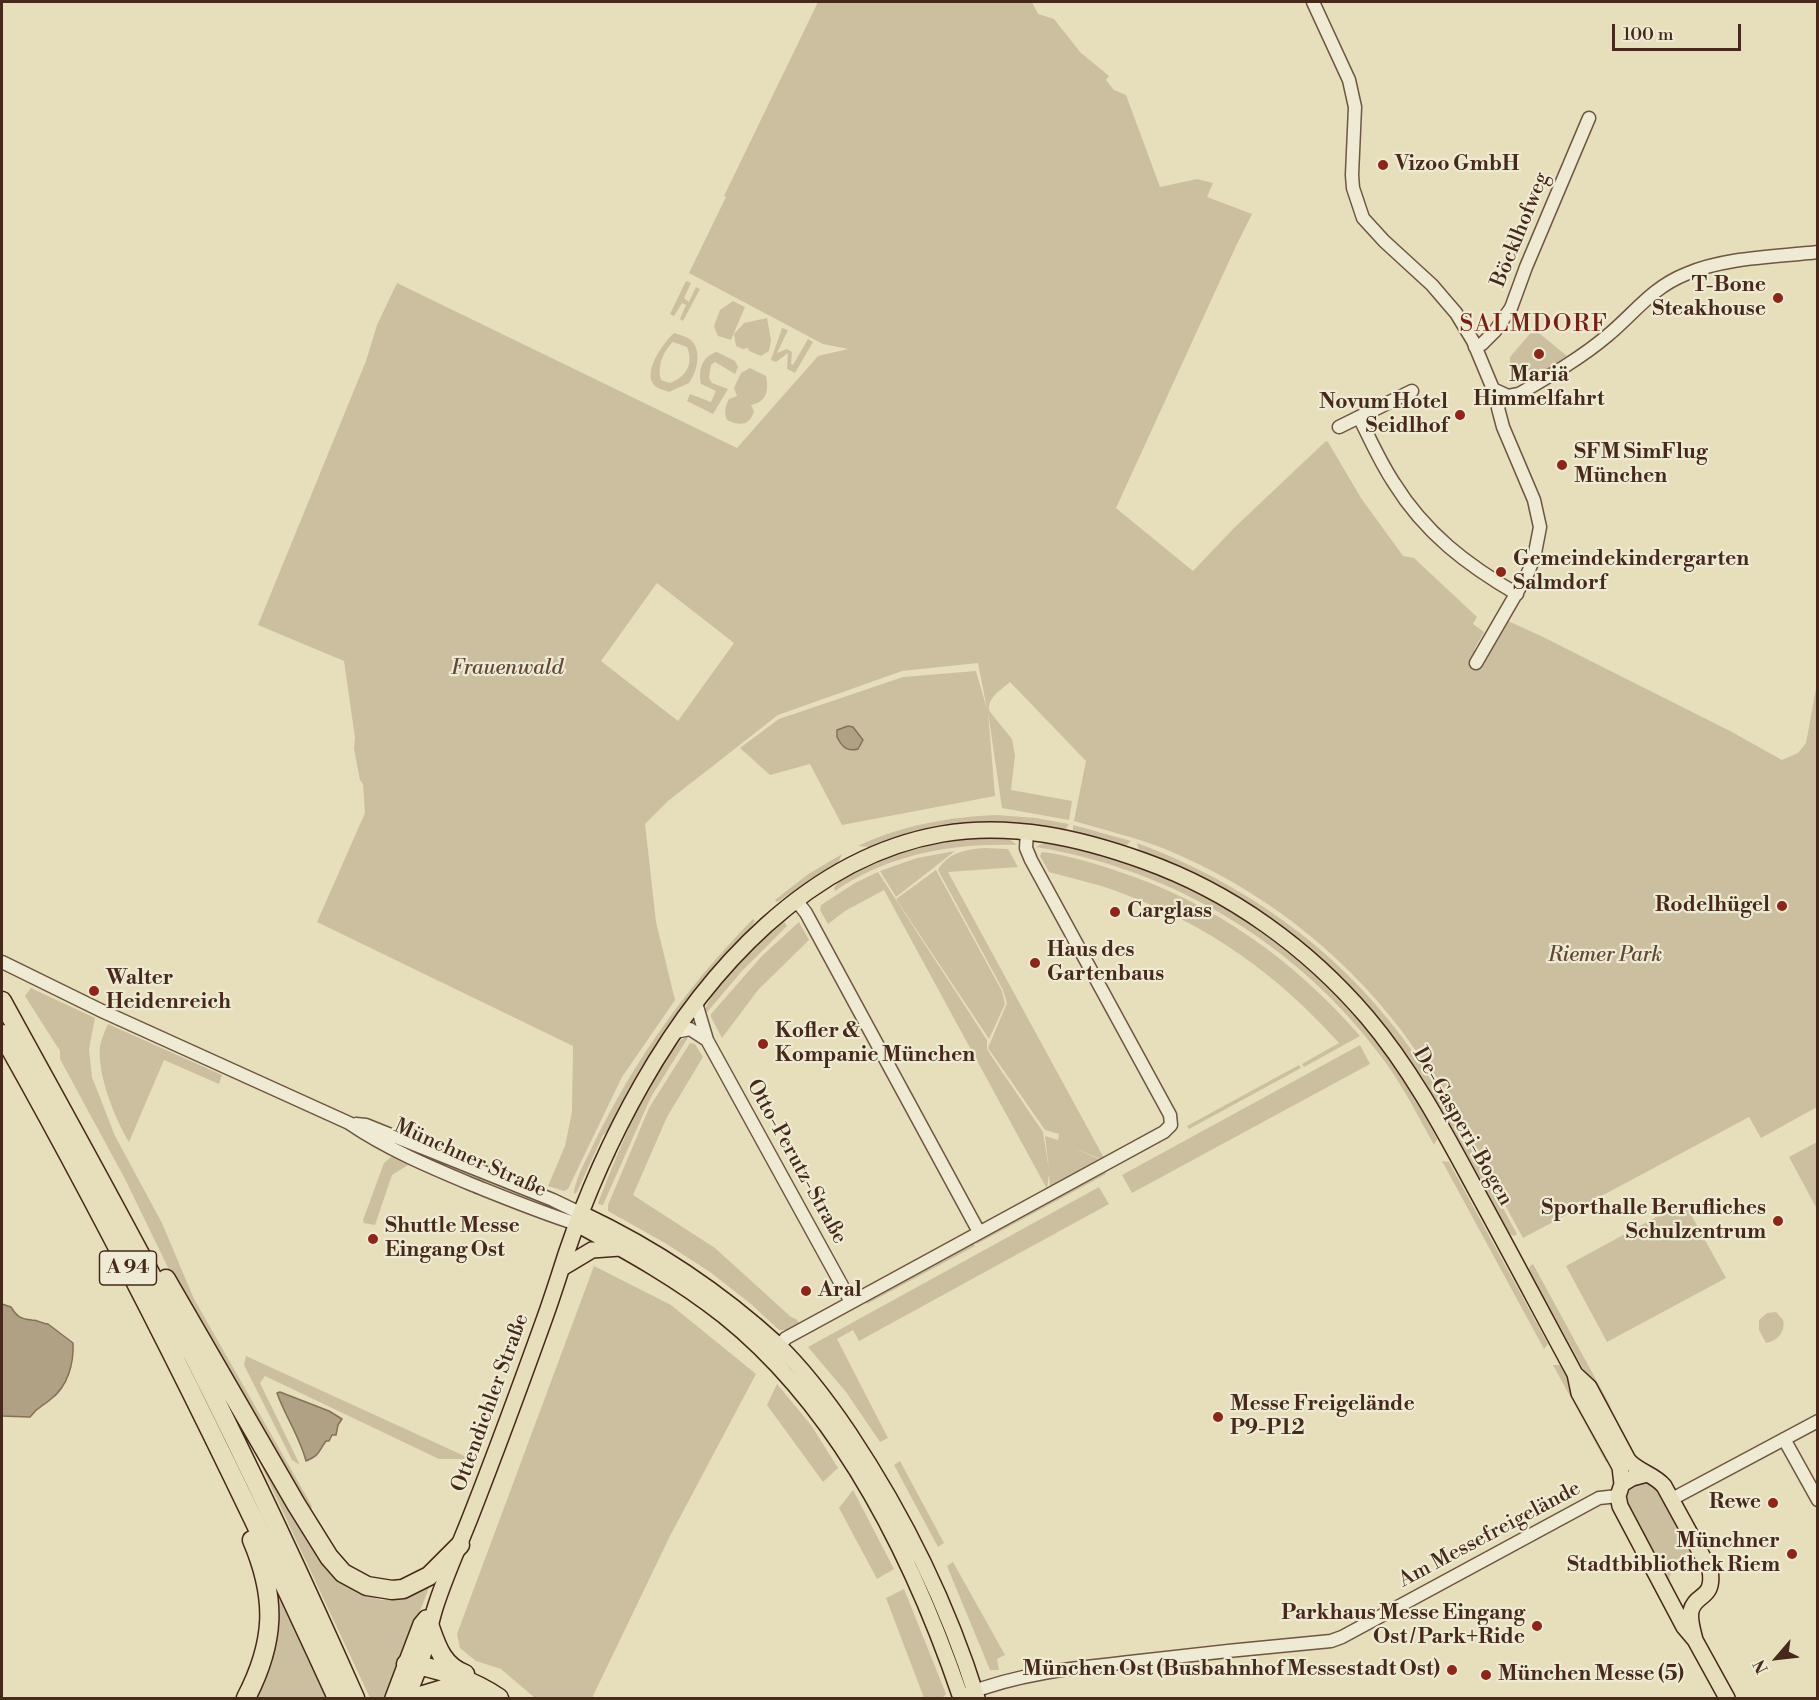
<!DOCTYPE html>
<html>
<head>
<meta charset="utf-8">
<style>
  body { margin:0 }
  #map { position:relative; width:1819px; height:1700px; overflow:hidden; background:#e7debb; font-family:"Libre Bodoni",serif }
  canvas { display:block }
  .frame { position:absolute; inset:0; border:3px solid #46291a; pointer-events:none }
  .north { position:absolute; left:1747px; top:1628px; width:60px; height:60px; -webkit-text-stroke:4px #efead3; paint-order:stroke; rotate:242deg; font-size:16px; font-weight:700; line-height:24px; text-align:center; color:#46291a }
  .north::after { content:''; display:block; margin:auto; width:21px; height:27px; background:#46291a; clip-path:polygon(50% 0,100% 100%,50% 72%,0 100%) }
  .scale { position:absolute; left:1612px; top:24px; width:129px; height:27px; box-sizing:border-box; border:3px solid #46291a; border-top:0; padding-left:8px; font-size:18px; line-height:21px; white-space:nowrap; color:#46291a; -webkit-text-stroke:4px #efead3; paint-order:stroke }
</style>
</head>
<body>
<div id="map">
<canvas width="1819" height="1700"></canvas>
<div class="frame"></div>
<div class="north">N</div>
<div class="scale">100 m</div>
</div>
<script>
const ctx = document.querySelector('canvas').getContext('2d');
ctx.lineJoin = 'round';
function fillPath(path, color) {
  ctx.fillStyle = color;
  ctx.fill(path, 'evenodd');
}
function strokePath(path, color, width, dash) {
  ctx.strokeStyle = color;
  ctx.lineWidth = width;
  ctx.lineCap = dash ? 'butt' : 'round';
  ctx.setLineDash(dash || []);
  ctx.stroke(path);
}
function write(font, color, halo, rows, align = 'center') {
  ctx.font = font + ' "Libre Bodoni",serif';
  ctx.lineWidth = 4.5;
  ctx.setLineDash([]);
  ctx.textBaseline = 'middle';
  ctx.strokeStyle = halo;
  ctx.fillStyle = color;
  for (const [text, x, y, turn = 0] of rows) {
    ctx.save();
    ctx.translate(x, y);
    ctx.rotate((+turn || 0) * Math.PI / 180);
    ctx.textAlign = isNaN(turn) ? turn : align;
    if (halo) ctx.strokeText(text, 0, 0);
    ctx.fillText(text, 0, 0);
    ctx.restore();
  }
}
fillPath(new Path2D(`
  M818,2h214l6,12 16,5 26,33 29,24 -3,4 8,10 12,5 34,92 37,-8 16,4 -6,14 45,17 -16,32 -120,262 -21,-17 98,80 42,-44 91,-86 2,1 33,56 42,58 11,2 63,59 -4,7 11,8 -10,18 3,4 -2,5 10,5v-4l23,-39 33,15 189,95 52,29 16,-7 8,-10 11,-60v424l-56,31 -12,-21 -226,121c-38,-70 -74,-143 -122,-208 -61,-80 -143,-143 -236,-181 -30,-12 -61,-19 -91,-28l12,-60 -76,-79c-9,8 -25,17 -20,30l22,27 3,17 -4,34 61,11 -3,19 -67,-12 -14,-96 7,84 -153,29 -32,-61 -40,11 -30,-27 39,-29 124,-42 73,-6 11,38 -9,-46 -76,8 -124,44 -110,86 -23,23 11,98 19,78 -53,77 -54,112 -4,2 -16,-5 17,-40 7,-34 1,-66 -256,-124 48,-109 -2,-29 -3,-4 -6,-31 1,-11 -11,-77 -86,-36 108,-264 11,-36 20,-42 340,165 81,-92 30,-7 -25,-5 -134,-71 37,-76 -2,-1zM657,583l77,60 -56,78 -77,-60z
  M686,281l5,2 -7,15 5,4 7,-15 4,2 -17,32 -3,-2 6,-14 -4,-2 -8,13 -4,-2z
  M733,301l12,6 -14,33 -13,-4 -4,-10 6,-16z
  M767,318l4,22 -2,11 -8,5 -12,-5 -1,-3 -5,1 -7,-3 -2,-12 10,-11z
  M782,328l6,2 -11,23 10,-4 5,3 -1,12 2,1 15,-26 5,3 -18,31 -8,-4 1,-16 -12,9 -5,-2z
  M1534,329l33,27 -30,20 -12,-1 -15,-12v-6z
  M674,333c6,2 14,4 18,8 10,11 5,31 -3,42l-20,9c-4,-2 -11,-3 -14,-6 -14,-13 9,-44 19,-53zM673,342l14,5c7,17 -1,30 -17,36l-9,-3c-4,-13 2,-29 12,-38z
  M717,352l18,9 3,6 -3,7 -20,-12 -4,3 -2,13 3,5 16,6 -15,25 -26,-13 3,-7 21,8 5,-11 -15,-7c-3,-14 1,-28 16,-32z
  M750,368l16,8c3,14 1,26 -15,29l3,6c-4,15 -15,15 -27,9 -3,-8 -2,-13 2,-21l8,-3 -3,-8 7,-15z
  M997,815l39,3 33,6 -4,6 -47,-7h-43l-60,9 -45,15 -12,-1c44,-21 91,-29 139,-31z
  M1073,825l58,16 -5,5 -53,-15z
  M990,838l19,1 8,6c-64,-2 -128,9 -182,46l-1,-3c6,-9 15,-13 25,-18 41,-21 85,-30 131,-32z
  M1045,842c137,25 261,101 343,215 19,26 34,54 49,82l-3,6c-16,-29 -31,-59 -51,-86 -84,-114 -208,-189 -347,-212z
  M1137,843c105,39 198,104 265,194 45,61 79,130 115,197l-3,2 -4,-2c-32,-58 -62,-119 -99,-173 -69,-99 -160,-168 -272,-211z
  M985,848l23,1 10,18 -70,5 156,286 -3,1 -30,-12 28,12v2l-49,27 -1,-14 -2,15 -163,-299 -39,21 -17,13 -8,-14 1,-5 34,-22 23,-11 109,168v9l5,8 51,75 6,38 -4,-34 13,4 1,-6 -14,-4 -57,-82 19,-45 -4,-13 -65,-120c9,-17 29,-21 47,-22z
  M955,851l-59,46 -16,-26 37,-13z
  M1042,852c25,3 51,11 75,19 96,31 177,89 243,165l-56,31 -2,-3 37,-21c-61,-68 -129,-117 -215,-149 -24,-10 -50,-15 -75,-22l-9,-16z
  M842,854l-3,7 -5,5 -57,36 -2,-2 32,-25z
  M936,870l66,121 3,13 -16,35 -93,-140z
  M753,919l2,2 -7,12 -62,70 -14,19 -30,46 -33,63 -6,4 -26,57 -3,2c0,-13 14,-38 20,-51 41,-84 94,-158 159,-224z
  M784,922l3,4 -45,45 -39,46c5,-29 58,-75 81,-95z
  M799,922l10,18 -51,50 -36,48 -11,-21v-3l51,-58z
  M31,988l64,30 -6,31 3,28 23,59 47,87 32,76 118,207 -1,5 -136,-229 -50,-103 -65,-120v-8l-35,-55z
  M108,1024l114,51 -3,9 -55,-24 -35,82c-14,-23 -32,-68 -29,-95 1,-7 5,-16 8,-23z
  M689,1036l-38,61 -48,108 -5,-1c11,-30 63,-163 91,-168z
  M690,1043l5,1 8,13 -36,60 -34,78 82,53 76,69 5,2 3,4 -14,7h-6l-28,-26 -41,-32 -45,-29 -57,-32v-6l41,-97z
  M1360,1045l10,19 -238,129 -10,-18z
  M1299,1065l2,3 -112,61 -2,-3z
  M1817,1142v67l-28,-52z
  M404,1147l156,61 -1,3 -153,-60 -3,-2z
  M395,1154l13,11 -16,10 -17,50 -11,-2 -1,-3 21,-57z
  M1442,1161l7,1 99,182 -4,5z
  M1104,1171l2,3 -129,70 -2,-3z
  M1099,1187l10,17 -250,137 -6,-11 -16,9 51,99 -8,4 -34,-50 -38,-45z
  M1684,1202l42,76 -119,64 -41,-76z
  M973,1242l2,4 -108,58 -2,-3z
  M1533,1264l78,143 -5,3 -77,-140 1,-4z
  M594,1266l77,39 85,69 -86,162 -78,162h-57l-34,-29 -25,-8 -16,-13 -3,-14z
  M1776,1312l7,8c3,12 -6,21 -17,23l-7,-13v-10l8,-7z
  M246,1356l225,103h-32l-174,-83 -5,7 40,82 -8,-5 -48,-95z
  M1553,1365h7l52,96 -6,1z
  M777,1384l34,41 27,43 -15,14 -56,-77z
  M264,1461l55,98 19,22 22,12 21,7 17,-1 16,-5 17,-12 -40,107h-2l-5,9h-14l-110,-235z
  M900,1461l44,82 -6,4 -44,-82z
  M1649,1481l8,5 46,82c-17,-15 -36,-4 -33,18l-44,-85c0,-16 9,-18 23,-20z
  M853,1490l41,79 -17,10 -38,-71z
  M953,1562l52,93 -8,4 2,11h-9l-43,-104z
  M270,1573l58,125h-77z
  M904,1589l42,105 -4,4h-18l-38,-100z`), '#ccbfa0');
const water = new Path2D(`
  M848,726l5,1 10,13 -5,9c-11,3 -16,-2 -21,-12v-7z
  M2,1304l9,3c6,10 10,12 21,13 7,0 10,4 16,4l25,19c1,20 -5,43 -22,56 -9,8 -13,7 -21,18l-28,-1z
  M280,1392l49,19 13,8 -4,6 -2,10h-4l-3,6h-3c-8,11 -6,14 -20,20 -6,-24 -21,-45 -29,-68z`);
fillPath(water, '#b0a084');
strokePath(water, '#86705a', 1.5);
const minor = new Path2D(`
  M1313,2l36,78 6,27 -3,68 1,13 10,30 21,23 48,44 24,28 17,28 20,48 15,7 11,-2c29,-17 62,-36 88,-58 28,-23 44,-48 79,-62 40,-17 89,-17 132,-22
  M1475,347l7,-3 13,-13 16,-23 15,-41 63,-149
  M1359,417c11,22 21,45 35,66 31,50 73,82 123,111
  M1339,427l73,-36
  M1476,663l51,-88 7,-17 6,-31 -6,-27 -31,-73 -5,-19 4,-13
  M796,900l10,13 173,319
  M2,962l102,50 245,111c38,26 81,44 124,62 35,14 69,28 104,39
  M696,1003l11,37 144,262
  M675,1032l15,-3 17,11
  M356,1124l10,1 187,75 29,14
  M779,1346l7,-8 378,-206 7,-7 -1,-10 -139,-255 -5,-12 1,-16
  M1784,1439l34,61
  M1672,1499l146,-78
  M967,1694c52,-21 108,-26 163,-32 67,-8 134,-15 201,-21l11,-4 257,-139 19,-2`);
const major = new Path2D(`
  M582,1214c72,34 137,77 196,131 27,26 50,57 71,88 54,81 99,172 128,265
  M577,1224c51,28 102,56 147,92 116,93 190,244 237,382
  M562,1268l30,-18 28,-2
  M1575,1374l14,13 39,73c10,12 26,14 36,26l46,84c5,30 -15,23 -19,41 -2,9 2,20 4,29
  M1647,1474l-15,4 -10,6 -4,12 2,10 64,121 11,13 32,58
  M393,1698l28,-74 5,-6
  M407,1698c5,-12 10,-24 14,-36 6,-19 9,-39 15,-57 10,-31 24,-61 36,-92 25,-64 49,-129 72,-193 8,-22 15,-44 22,-66 19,-56 47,-119 76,-170 64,-113 167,-227 300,-250 69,-12 138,4 202,27 87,31 164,87 223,156 45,53 77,114 110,175 33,60 65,121 98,182l4,19 41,74 2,17`);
const highway = new Path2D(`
  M2,1001c65,119 132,238 194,360 56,111 109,224 159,337
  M2,1034c122,216 232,439 335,664
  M166,1279l130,225 33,53 14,16 24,13 25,4 11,-1 26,-13 31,-31
  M430,1627c7,20 13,39 35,47
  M406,1664c29,2 70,18 93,34
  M246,1698c29,-56 31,-99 6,-158
  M413,1698l30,-9 32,9`);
strokePath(minor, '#6e5642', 15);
strokePath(major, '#46291a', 18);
strokePath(highway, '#46291a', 21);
strokePath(minor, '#efead3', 12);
strokePath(major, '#e7debb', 15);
strokePath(highway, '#e7debb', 18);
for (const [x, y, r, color] of [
  [1383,165,6,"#8f2418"],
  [1778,298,6,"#8f2418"],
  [1539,354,6,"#8f2418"],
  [1460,415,6,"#8f2418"],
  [1562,465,6,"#8f2418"],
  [1501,572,6,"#8f2418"],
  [1782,906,6,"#8f2418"],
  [1115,912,6,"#8f2418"],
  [1035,963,6,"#8f2418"],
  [94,991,6,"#8f2418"],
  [763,1044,6,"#8f2418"],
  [1778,1221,6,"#8f2418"],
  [373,1239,6,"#8f2418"],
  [806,1291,6,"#8f2418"],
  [1218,1417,6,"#8f2418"],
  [1773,1503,6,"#8f2418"],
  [1792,1554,6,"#8f2418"],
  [1537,1626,6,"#8f2418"],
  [1452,1670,6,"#8f2418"],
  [1486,1675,6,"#8f2418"]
]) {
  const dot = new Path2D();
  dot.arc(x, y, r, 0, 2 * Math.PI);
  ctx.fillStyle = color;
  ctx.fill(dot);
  strokePath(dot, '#efead3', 2);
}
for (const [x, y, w] of [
  [128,1268,57]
]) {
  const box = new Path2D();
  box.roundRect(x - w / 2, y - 17, w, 34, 4.5);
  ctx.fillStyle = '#efead3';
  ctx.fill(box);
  strokePath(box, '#46291a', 1.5);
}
write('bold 20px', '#46291a', null, [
  ["A 94",128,1268]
]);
write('bold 21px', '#46291a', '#efead3', [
  ["Vizoo GmbH",1395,165],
  ["T-Bone",1766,286,"right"],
  ["Steakhouse",1766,310,"right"],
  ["Mariä",1539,376,"center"],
  ["Himmelfahrt",1539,400,"center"],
  ["Novum Hotel",1448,403,"right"],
  ["Seidlhof",1448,427,"right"],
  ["SFM SimFlug",1574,453],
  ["München",1574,477],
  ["Gemeindekindergarten",1513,560],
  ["Salmdorf",1513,584],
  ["Rodelhügel",1770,906,"right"],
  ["Carglass",1127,912],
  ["Haus des",1047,951],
  ["Gartenbaus",1047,975],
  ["Walter",106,979],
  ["Heidenreich",106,1003],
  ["Kofler &",775,1032],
  ["Kompanie München",775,1056],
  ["Sporthalle Berufliches",1766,1209,"right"],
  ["Schulzentrum",1766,1233,"right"],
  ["Shuttle Messe",385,1227],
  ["Eingang Ost",385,1251],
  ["Aral",818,1291],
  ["Messe Freigelände",1230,1405],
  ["P9-P12",1230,1429],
  ["Rewe",1761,1503,"right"],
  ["Münchner",1780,1542,"right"],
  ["Stadtbibliothek Riem",1780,1566,"right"],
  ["Parkhaus Messe Eingang",1525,1614,"right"],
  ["Ost / Park+Ride",1525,1638,"right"],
  ["München Ost (Busbahnhof Messestadt Ost)",1440,1670,"right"],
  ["München Messe (5)",1498,1675]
], 'left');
write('21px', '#46291a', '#efead3', [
  ["Böcklhofweg",1521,230,-68],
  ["De-Gasperi-Bogen",1462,1127,60],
  ["Münchner Straße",470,1159,24],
  ["Otto-Perutz-Straße",796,1162,61],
  ["Ottendichler Straße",491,1403,-70],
  ["Am Messefreigelände",1490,1535,-28]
]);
write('italic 21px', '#614735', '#efead3', [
  ["Frauenwald",507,669],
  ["Riemer Park",1605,956]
]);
ctx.letterSpacing = '1.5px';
write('24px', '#7a1f14', '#efead3', [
  ["SALMDORF",1534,325]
]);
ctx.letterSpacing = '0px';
</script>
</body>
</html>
